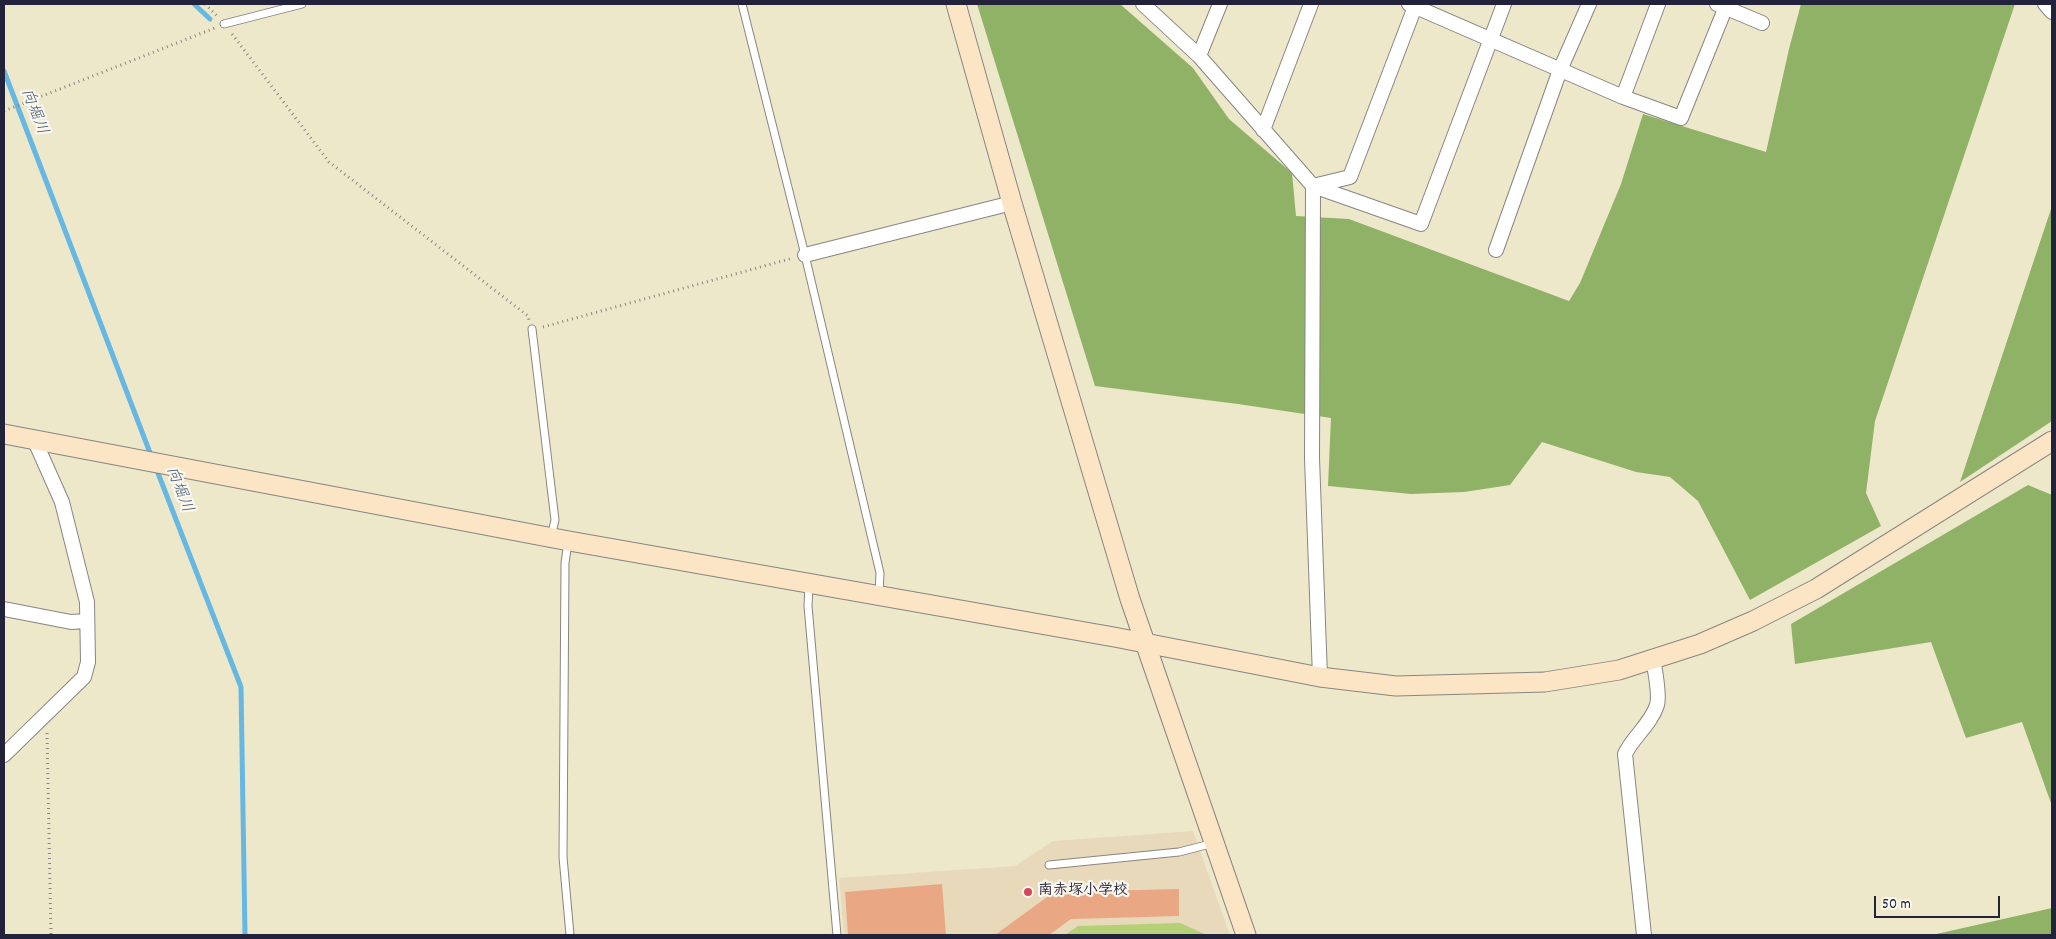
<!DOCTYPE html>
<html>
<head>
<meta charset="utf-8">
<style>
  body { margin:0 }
  #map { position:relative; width:2056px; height:939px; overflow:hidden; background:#eee8cb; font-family:Dekko,sans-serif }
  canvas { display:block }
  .frame { position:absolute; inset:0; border:5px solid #22223b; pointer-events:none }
  .scale { position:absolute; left:1874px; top:896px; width:126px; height:22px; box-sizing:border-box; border:2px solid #22223b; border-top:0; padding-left:6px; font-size:15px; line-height:18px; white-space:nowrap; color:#22223b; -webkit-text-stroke:4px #fbf7ec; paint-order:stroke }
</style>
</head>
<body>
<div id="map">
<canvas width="2056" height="939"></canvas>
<div class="frame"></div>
<div class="scale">50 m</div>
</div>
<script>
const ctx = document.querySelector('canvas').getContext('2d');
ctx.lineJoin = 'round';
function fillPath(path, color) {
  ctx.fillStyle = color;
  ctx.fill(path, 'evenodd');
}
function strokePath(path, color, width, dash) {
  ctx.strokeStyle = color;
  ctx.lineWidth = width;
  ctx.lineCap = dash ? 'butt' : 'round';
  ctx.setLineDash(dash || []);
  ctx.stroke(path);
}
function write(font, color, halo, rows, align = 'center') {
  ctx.font = font + ' Dekko,"Klee One",sans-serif';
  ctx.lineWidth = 4.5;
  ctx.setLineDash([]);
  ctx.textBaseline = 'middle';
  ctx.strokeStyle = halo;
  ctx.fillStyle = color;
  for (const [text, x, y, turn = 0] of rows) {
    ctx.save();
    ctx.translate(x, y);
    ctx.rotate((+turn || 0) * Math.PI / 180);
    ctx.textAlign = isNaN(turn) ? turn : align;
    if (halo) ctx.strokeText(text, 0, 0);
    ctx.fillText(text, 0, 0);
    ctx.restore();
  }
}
fillPath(new Path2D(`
  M1193,831l37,104h-386l-5,-57 176,-12 38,-25z`), '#e8d9ba');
fillPath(new Path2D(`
  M1180,923l27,12h-142l13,-9z`), '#b5d076');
fillPath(new Path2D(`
  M977,4h143l73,64 36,51 63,54 4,43 53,3 220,82 11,-18 41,-99 22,-70 123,38 23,-103 12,-45h214l-140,417 -9,72 15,33 -131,74 -52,-99 -28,-24 -34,-5 -94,-30 -32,43 -46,7 -53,2 -83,-8 3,-68 -93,-14 -143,-18z
  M2052,206v215l-92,61z
  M2028,485l24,10v311l-30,-84 -56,16 -35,-96 -136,22 -4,-40z
  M2052,908v27h-120z`), '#90b267');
strokePath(new Path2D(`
  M194,4l16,15
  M4,71l148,387
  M156,468l85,219 4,248`), '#66b7e1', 5);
fillPath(new Path2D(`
  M942,884l4,51h-98l-3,-43z
  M1179,889v27l-108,3 -22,16h-54l59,-43z`), '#e9a784');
const lane = new Path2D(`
  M742,4l63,251 75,318 -1,21
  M224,24l78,-20
  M532,329l23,191 -4,17
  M568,542l-3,21 -2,294 7,78
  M809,584l-1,22 29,329
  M1049,865l130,-13 35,-9`);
const street = new Path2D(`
  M1143,4l56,52 114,130 108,38 83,-220
  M1409,4l214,93 58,21 46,-114
  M1717,4l45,19
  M2045,4l7,8
  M1199,56l21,-52
  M1623,97l35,-93
  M1263,130l48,-126
  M1313,186l-1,272 8,219
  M1313,186l37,-9 66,-173
  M1496,250l64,-180 29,-66
  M805,255l207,-52
  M4,609l67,13 16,-1
  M4,755l80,-78 4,-15 -1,-60 -25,-100 -28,-63
  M1644,935l-19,-181c8,-17 26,-30 32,-49 3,-10 -2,-35 -4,-46`);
const secondary = new Path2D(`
  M956,4l56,199 118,396 116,336
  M4,434l565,107 545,96 206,40 76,9 149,-4 74,-12 81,-26 53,-23 63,-32 236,-148`);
strokePath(lane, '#888583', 9);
strokePath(street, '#888583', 16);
strokePath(secondary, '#888583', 21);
strokePath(new Path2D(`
  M205,4l12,12
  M232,34l97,128 199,154 1,4
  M4,111l211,-83
  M543,327l250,-69
  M47,733l4,202`), '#888583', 3, [1, 4]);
strokePath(lane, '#fff', 7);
strokePath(street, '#fff', 14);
strokePath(secondary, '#fce5c4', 19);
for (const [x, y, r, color] of [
  [1028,892,5,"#d1495b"]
]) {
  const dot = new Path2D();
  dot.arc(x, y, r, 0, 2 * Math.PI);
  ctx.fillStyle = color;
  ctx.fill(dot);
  strokePath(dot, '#fbf7ec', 2);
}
write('bold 15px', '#22223b', '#fbf7ec', [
  ["南赤塚小学校",1038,892]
], 'left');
write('italic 16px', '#3a5675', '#fbf7ec', [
  ["向堀川",33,112,69],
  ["向堀川",178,490,69]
]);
</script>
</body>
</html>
